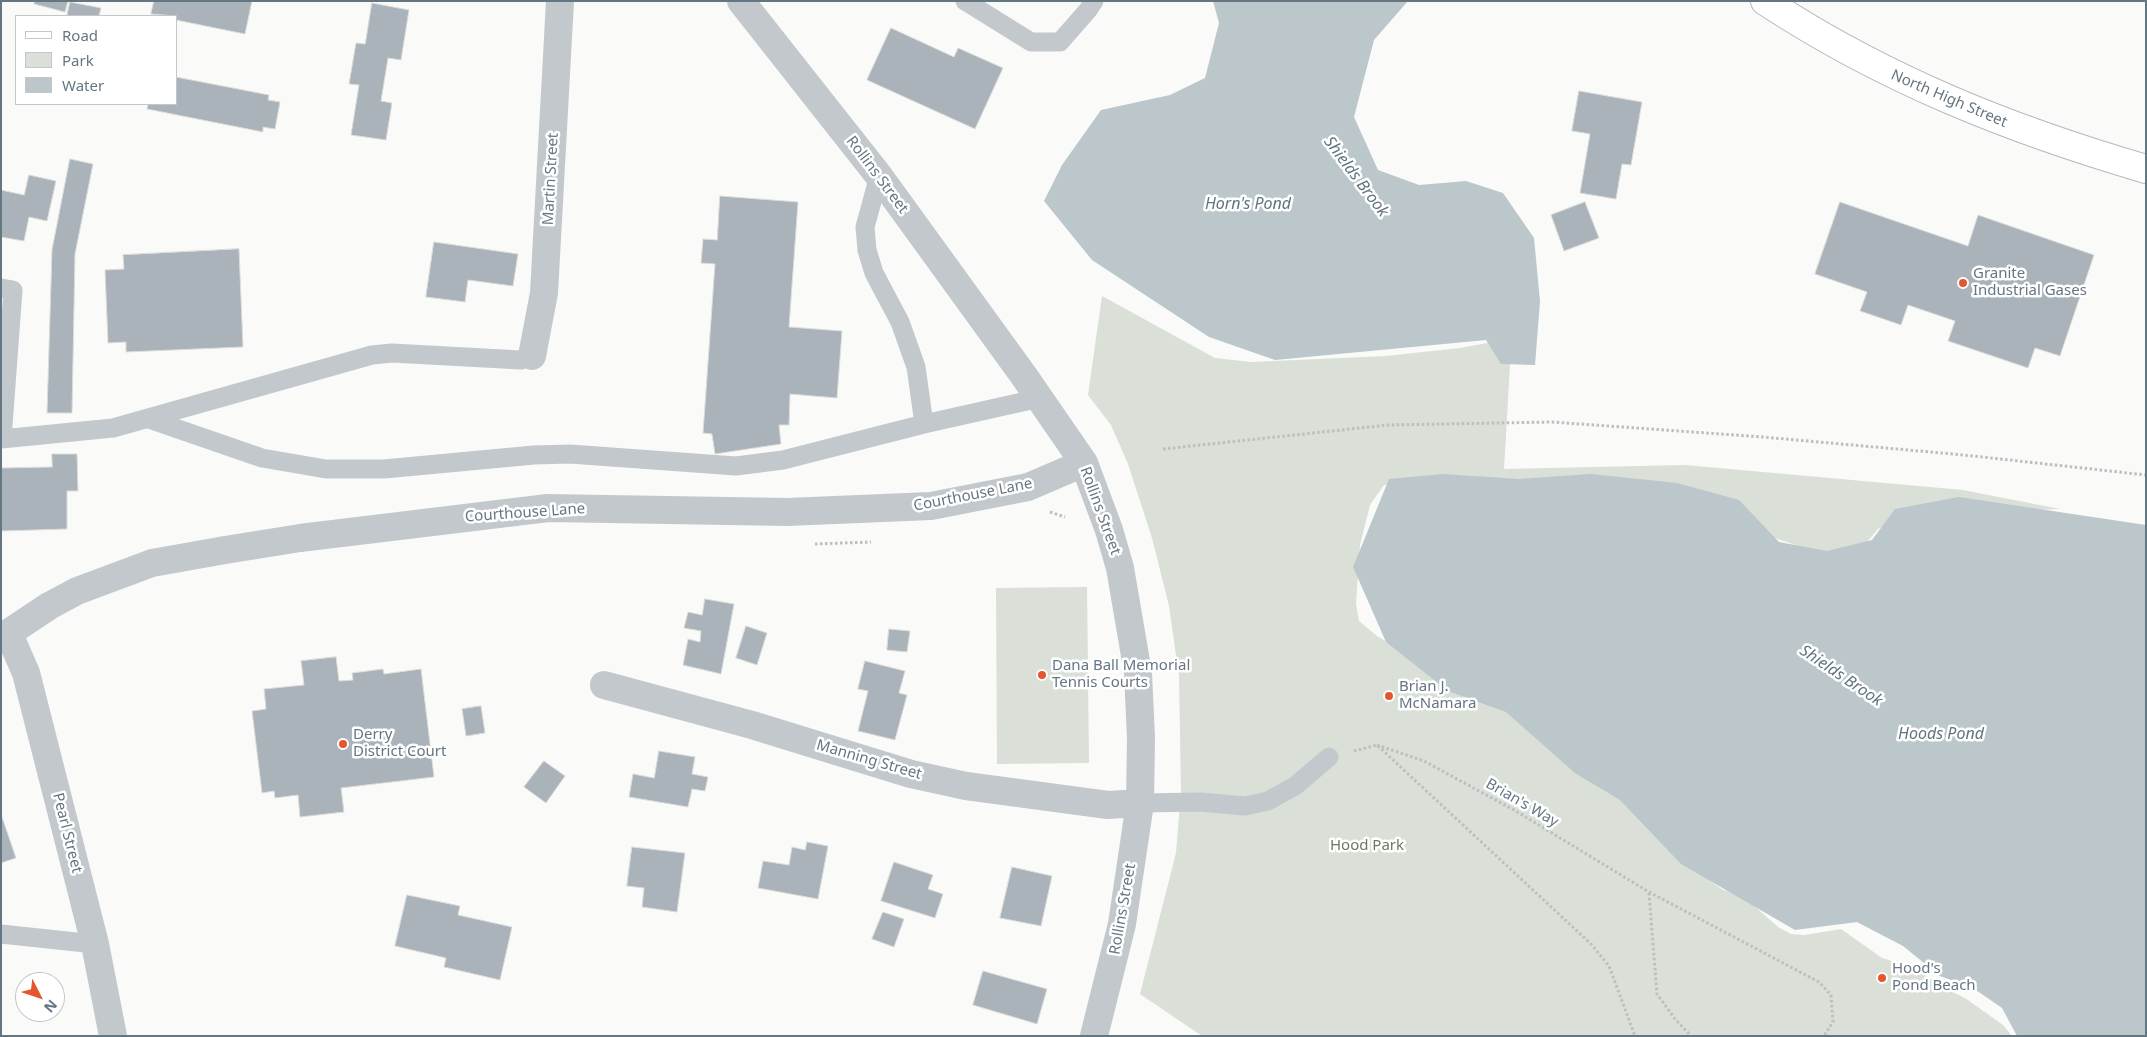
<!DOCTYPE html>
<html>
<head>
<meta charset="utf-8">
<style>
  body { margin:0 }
  #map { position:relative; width:2147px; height:1037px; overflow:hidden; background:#fafaf8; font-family:"Noto Sans",sans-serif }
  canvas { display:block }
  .frame { position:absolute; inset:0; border:2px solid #657683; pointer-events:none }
  .legend { position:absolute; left:15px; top:15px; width:162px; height:90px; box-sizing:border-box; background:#fff; border:1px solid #c1c8cd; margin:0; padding:6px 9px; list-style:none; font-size:15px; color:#657683 }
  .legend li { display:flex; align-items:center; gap:10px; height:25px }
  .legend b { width:25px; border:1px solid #c1c8cd }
  .north { position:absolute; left:15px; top:972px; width:50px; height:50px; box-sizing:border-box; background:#fff; border:1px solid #c1c8cd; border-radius:50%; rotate:131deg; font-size:14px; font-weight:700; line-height:20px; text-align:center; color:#657683 }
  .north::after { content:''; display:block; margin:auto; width:18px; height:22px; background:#e4572e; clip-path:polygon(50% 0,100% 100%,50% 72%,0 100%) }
</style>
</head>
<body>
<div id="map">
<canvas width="2147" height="1037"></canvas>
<div class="frame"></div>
<ul class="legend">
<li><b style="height:6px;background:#fff"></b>Road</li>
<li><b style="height:14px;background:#dadfd7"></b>Park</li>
<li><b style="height:14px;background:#bbc7cb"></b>Water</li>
</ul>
<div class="north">N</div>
</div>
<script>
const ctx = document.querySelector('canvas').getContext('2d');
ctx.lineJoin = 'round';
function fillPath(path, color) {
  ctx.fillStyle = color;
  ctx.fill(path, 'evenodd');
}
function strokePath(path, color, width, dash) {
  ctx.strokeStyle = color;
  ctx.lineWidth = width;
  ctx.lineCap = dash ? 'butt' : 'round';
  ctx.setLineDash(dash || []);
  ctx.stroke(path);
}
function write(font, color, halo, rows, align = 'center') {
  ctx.font = font + ' "Noto Sans",sans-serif';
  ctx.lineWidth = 5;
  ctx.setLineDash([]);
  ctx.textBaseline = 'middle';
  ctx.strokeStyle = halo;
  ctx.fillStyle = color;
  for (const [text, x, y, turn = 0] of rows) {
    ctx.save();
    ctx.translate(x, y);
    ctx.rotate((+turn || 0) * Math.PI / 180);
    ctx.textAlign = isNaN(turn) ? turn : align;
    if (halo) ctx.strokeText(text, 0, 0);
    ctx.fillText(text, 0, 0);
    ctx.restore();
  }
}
fillPath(new Path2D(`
  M1102,296l113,62 36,4 135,-6 74,-8 33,-6 17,23 -6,104 181,-4 278,25 97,19 -152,5 -30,15 -21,25 -29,2 -53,-18 -299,-55 -92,2 -14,20 -10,40 -4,59 3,17 18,15 60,35 40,16 145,113 83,77 18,13 19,5 36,32 13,7 14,1 36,-6 41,29 33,10 25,18 25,12 38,27 9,11h-810l-62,-42 36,-141 5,-61 -2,-116 -10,-70 -17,-68 -24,-74 -17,-39 -23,-30z
  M1087,587l2,176 -92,1 -1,-176z`), '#dadfd7');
fillPath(new Path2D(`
  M1213,1h195l-34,39 -20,77 24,53 41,15 47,-4 37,12 31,45 6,63 -5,64 -34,-1 -15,-24 -211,20 -66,-23 -117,-77 -48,-59 18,-36 39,-55 69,-15 35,-17 14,-55z
  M1443,474l76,5 72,-5 86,9 62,17 40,42 48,9 45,-11 23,-31 64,-12 187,28v511h-129l-15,-28 -29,-20 -33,-12 -37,-30 -46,-24 -62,8 -114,-66 -61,-64 -45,-27 -69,-61 -58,-21 -62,-49 -33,-75 36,-88z`), '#bbc7cb');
const building = new Path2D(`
  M35,1h33l-3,11 -31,-8z
  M154,1h98l-7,33 -69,-14v-4l-25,-2z
  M70,2l31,6 -2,8h-32z
  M372,3l37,7 -8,50 -13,-2 -7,43 11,2 -6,37 -35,-5 8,-50 -10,-1 7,-41 9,1z
  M891,28l63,29 4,-9 45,20 -28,61 -108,-49z
  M176,77l93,18 -1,5 12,2 -5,27 -12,-2v5l-116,-23 1,-5h28z
  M1579,91l63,11 -11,63 -9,-1 -6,35 -36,-6 10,-59 -18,-3z
  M70,159l23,5 -18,90 -3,159h-25l5,-163z
  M29,175l27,6 -9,40 -18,-4 -5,24 -23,-4v-47l23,5z
  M720,196l78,6 -9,125 53,4 -5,67 -47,-4 -1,31h-10l2,19 -66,10 -3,-20 -9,-1 12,-169 -14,-1 2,-24 14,1z
  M1585,202l14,36 -35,13 -13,-36z
  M1840,202l128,44 10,-31 116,40 -34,101 -25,-8 -7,20 -80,-27 7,-20 -47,-16 -7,20 -41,-14 7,-19 -52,-18z
  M434,242l84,12 -5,32 -45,-6 -3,22 -39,-5z
  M239,249l4,98 -117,5v-10l-18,1 -3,-73 19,-1 -1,-14z
  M52,454h25l1,37h-11v38l-66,2v-63l51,-1z
  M705,599l29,5 -13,70 -38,-9 5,-26 12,3 1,-11 -17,-3 4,-16 14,3z
  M746,626l21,7 -10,32 -21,-7z
  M889,629l21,2 -3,21 -20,-2z
  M336,657l3,24 14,-1 -1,-7 31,-4 1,5 37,-5 13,108 -93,11 3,24 -44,5 -2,-22 -23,3 -1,-7 -12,2 -10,-82 14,-2 -2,-20 40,-4 -3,-24z
  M865,661l40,10 -6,22 8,2 -12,45 -37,-9 10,-40 -10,-2z
  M481,706l4,27 -19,3 -4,-27z
  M659,751l36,6 -3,17 16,3 -3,14 -13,-2 -4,18 -59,-10 4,-23 21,4z
  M544,761l21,15 -19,27 -22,-16z
  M1,814l15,44 -15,5z
  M807,842l21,4 -10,53 -60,-11 5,-27 26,4 3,-18 13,3z
  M632,847l53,6 -8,59 -35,-5 2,-19 -17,-2z
  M894,862l39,13 -5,14 15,5 -8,24 -54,-17z
  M1012,867l40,9 -11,50 -41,-8z
  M407,895l53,11 -2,9 54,12 -12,53 -56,-13 2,-9 -51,-12z
  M883,912l21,7 -10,28 -22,-8z
  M983,971l64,18 -10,35 -64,-19z`);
fillPath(building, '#aab3b9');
strokePath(building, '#dcdcda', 1);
const secondary = new Path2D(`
  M1765,1c119,78 244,128 381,168`);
strokePath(secondary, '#b3babf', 30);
strokePath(new Path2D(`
  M1163,449l225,-24 164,-3 211,15 201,18 182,20
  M1050,512l15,5
  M815,544l56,-2
  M1377,745l47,16 90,49 135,82 170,90 12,13 2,27 -9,14
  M1354,751l23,-6 214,199 18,22 26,70
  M1649,893l8,101 18,25 16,17`), '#bbbfc2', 3, [2.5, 2.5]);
strokePath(new Path2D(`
  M965,1l66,41h29l28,-32 6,-9
  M879,176l-14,51 2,23 7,23 26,49 16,45 8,57
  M1,288l12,2 -11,149
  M149,419l113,39 64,11h58l150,-14 36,-1 166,12 47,-6 141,-36 116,-26
  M1,439l112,-11 259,-73 20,-2 129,7 11,-4
  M1140,803l60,-1 45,4 23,-5 27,-15 34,-29
  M1,934l94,10`), '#c3c8cc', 19);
strokePath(new Path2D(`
  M741,1l138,175 145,200 60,87 25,67 11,38 18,105 3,65 -1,65 -18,121 -28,112
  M532,356l12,-63 16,-292
  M9,634l17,39 69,271 18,92
  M1,638l48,-32 28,-15 75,-28 73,-13 75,-12 248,-30 239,4 144,-6 97,-19 56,-24
  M604,685l148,40 159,49 55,12 142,19 32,-2`), '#c3c8cc', 28);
strokePath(secondary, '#fff', 28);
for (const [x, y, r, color] of [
  [1963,283,5,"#e4572e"],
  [1042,675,5,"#e4572e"],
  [1389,696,5,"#e4572e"],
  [343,744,5,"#e4572e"],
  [1882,978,5,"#e4572e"]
]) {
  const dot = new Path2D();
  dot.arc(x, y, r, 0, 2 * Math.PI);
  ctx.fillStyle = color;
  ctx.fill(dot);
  strokePath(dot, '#fff', 2);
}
write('15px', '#657683', '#fff', [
  ["North High Street",1949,99,23],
  ["Rollins Street",877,175,53],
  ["Martin Street",551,179,-87],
  ["Courthouse Lane",973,495,-11],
  ["Rollins Street",1100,511,70],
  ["Courthouse Lane",525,513,-4],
  ["Manning Street",869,760,16],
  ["Brian's Way",1522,803,30],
  ["Pearl Street",67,833,76],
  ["Rollins Street",1123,909,-80]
]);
write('15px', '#657683', '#fff', [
  ["Granite",1973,274],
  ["Industrial Gases",1973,291],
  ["Dana Ball Memorial",1052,666],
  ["Tennis Courts",1052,683],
  ["Brian J.",1399,687],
  ["McNamara",1399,704],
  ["Derry",353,735],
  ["District Court",353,752],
  ["Hood's",1892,969],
  ["Pond Beach",1892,986]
], 'left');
write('15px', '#687a64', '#fff', [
  ["Hood Park",1367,846]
]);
write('italic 16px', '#60757c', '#fff', [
  ["Shields Brook",1356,177,53],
  ["Horn's Pond",1248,204],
  ["Shields Brook",1841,676,34],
  ["Hoods Pond",1941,734]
]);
</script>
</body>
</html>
